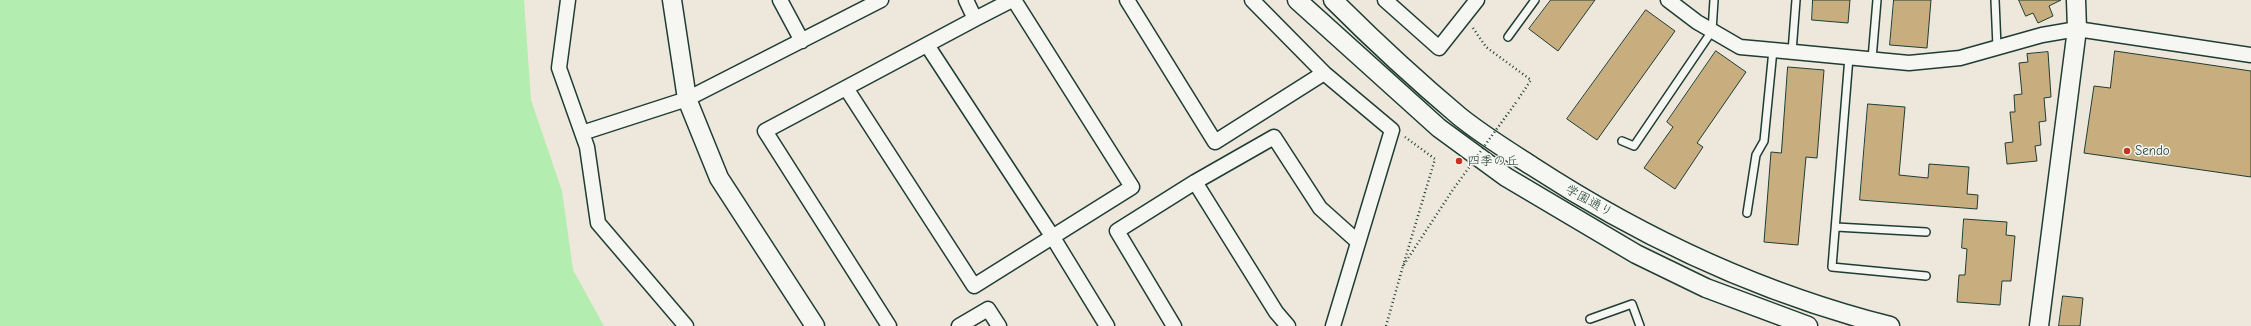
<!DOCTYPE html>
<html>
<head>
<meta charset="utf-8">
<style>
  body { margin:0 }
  canvas { display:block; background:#ede8db }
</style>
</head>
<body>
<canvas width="2251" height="326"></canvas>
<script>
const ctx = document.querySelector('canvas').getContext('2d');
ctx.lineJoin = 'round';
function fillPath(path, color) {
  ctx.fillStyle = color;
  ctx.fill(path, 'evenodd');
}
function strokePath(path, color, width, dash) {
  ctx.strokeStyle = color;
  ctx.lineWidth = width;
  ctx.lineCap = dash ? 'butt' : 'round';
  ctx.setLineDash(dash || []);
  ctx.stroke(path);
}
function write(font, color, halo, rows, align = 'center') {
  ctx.font = font + ' "Comic Neue","Klee One",sans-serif';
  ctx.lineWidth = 3;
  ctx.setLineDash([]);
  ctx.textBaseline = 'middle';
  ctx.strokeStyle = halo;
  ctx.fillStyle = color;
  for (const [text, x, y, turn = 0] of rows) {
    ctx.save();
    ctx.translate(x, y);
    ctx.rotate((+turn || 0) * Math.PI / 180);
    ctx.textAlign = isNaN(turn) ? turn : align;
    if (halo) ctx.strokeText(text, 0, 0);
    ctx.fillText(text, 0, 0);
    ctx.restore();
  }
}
fillPath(new Path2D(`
  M0,0h524l7,100 31,91 11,79 31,56h-604z`), '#b4edb0');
const building = new Path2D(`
  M1551,0h44l-37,51 -29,-22z
  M1813,0h37l-2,23 -36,-3z
  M1894,0h37l-4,48 -37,-3z
  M2019,0h42l-12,6 4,10 -15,7 -5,-10 -7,3z
  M1646,10l29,21 -78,109 -30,-21z
  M1716,51l30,21 -49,71 6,4 -28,42 -31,-21 29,-41 -6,-5z
  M2115,51l136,20v106l-167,-24 10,-67 16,2z
  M2048,52l3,45 -7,1 2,23 -7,1 2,23 -6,1 2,15 -30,3 -2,-21 8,-1 -3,-30h5l-1,-17 8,-1 -3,-31 9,-1 -1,-8z
  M1788,67l36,3 -7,88 -11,-1 -8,88 -34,-3 7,-90 10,1z
  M1868,104l37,3 -6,68 29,3 1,-14 40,3 -2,27 11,1 -1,14 -117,-9z
  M1964,219l43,3 -1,13 9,1 -4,45h-9l-2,24 -43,-3 2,-27h6l2,-26 -5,-1z
  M2063,296l20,2 -3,28h-21z`);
fillPath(building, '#c8ae7f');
strokePath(building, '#1f3d34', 1);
const service = new Path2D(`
  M1995,0l2,47
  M1508,37l27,-37
  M1792,52l4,-52
  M1849,57l-17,210 94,9
  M1872,59l5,-59
  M1622,141l12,5 78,-115 2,-31
  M1747,213l9,-58 8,-14 9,-91
  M1836,227l90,5
  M1590,319l42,-15 8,22`);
const minor = new Path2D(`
  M568,0l-9,68 28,79 11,76 88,103
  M780,0l22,41
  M1127,0l88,142 109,-69 -72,-73
  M1385,0l54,48 38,-48
  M1668,0l29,22 43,25 33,3 136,13 51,-5 82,-23 35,-6 174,26
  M975,19l37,-19
  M927,45l125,191 55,90
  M1324,73l68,57 -59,196
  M846,88l128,198 158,-99 -118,-187
  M582,133l105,-34 194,-99
  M1195,182l81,130 12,14
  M889,326l-124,-195 210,-112 -9,-19
  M959,326l29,-17 11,17
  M1174,326l-57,-95 78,-49 79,-45 46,71 38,34`);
const tertiary = new Path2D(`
  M672,0l15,99 32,79 96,148
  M1297,0l142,128 67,49 130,77 70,34 102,38
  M1333,0c40,40 82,79 126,116 22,18 48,34 73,50 109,71 231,128 358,160
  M2039,326l38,-297 -1,-29`);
strokePath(service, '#1f3d34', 10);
strokePath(minor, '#1f3d34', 17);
strokePath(tertiary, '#1f3d34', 21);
strokePath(new Path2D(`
  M1473,28l13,19 45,33 -14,21
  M1403,266l32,-107 -30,-22
  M1386,326l17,-60 49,-75`), '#1f3d34', 2.5, [1, 3]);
strokePath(service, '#f6f6f2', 7);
strokePath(minor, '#f6f6f2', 14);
strokePath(tertiary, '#f6f6f2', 18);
strokePath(new Path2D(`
  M1452,191l65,-90`), '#1f3d34', 2.5, [1, 3]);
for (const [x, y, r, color] of [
  [2127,151,4,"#c8321e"],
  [1459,161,4,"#c8321e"]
]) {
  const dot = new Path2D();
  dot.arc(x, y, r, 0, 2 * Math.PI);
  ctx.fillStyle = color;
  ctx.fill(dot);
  strokePath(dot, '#f6f6f2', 1.5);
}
write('13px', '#1f3d34', '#f6f6f2', [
  ["Sendo",2135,151],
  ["四季の丘",1467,161]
], 'left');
write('13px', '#1f3d34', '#f6f6f2', [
  ["学園通り",1589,201,29]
]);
</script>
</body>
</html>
